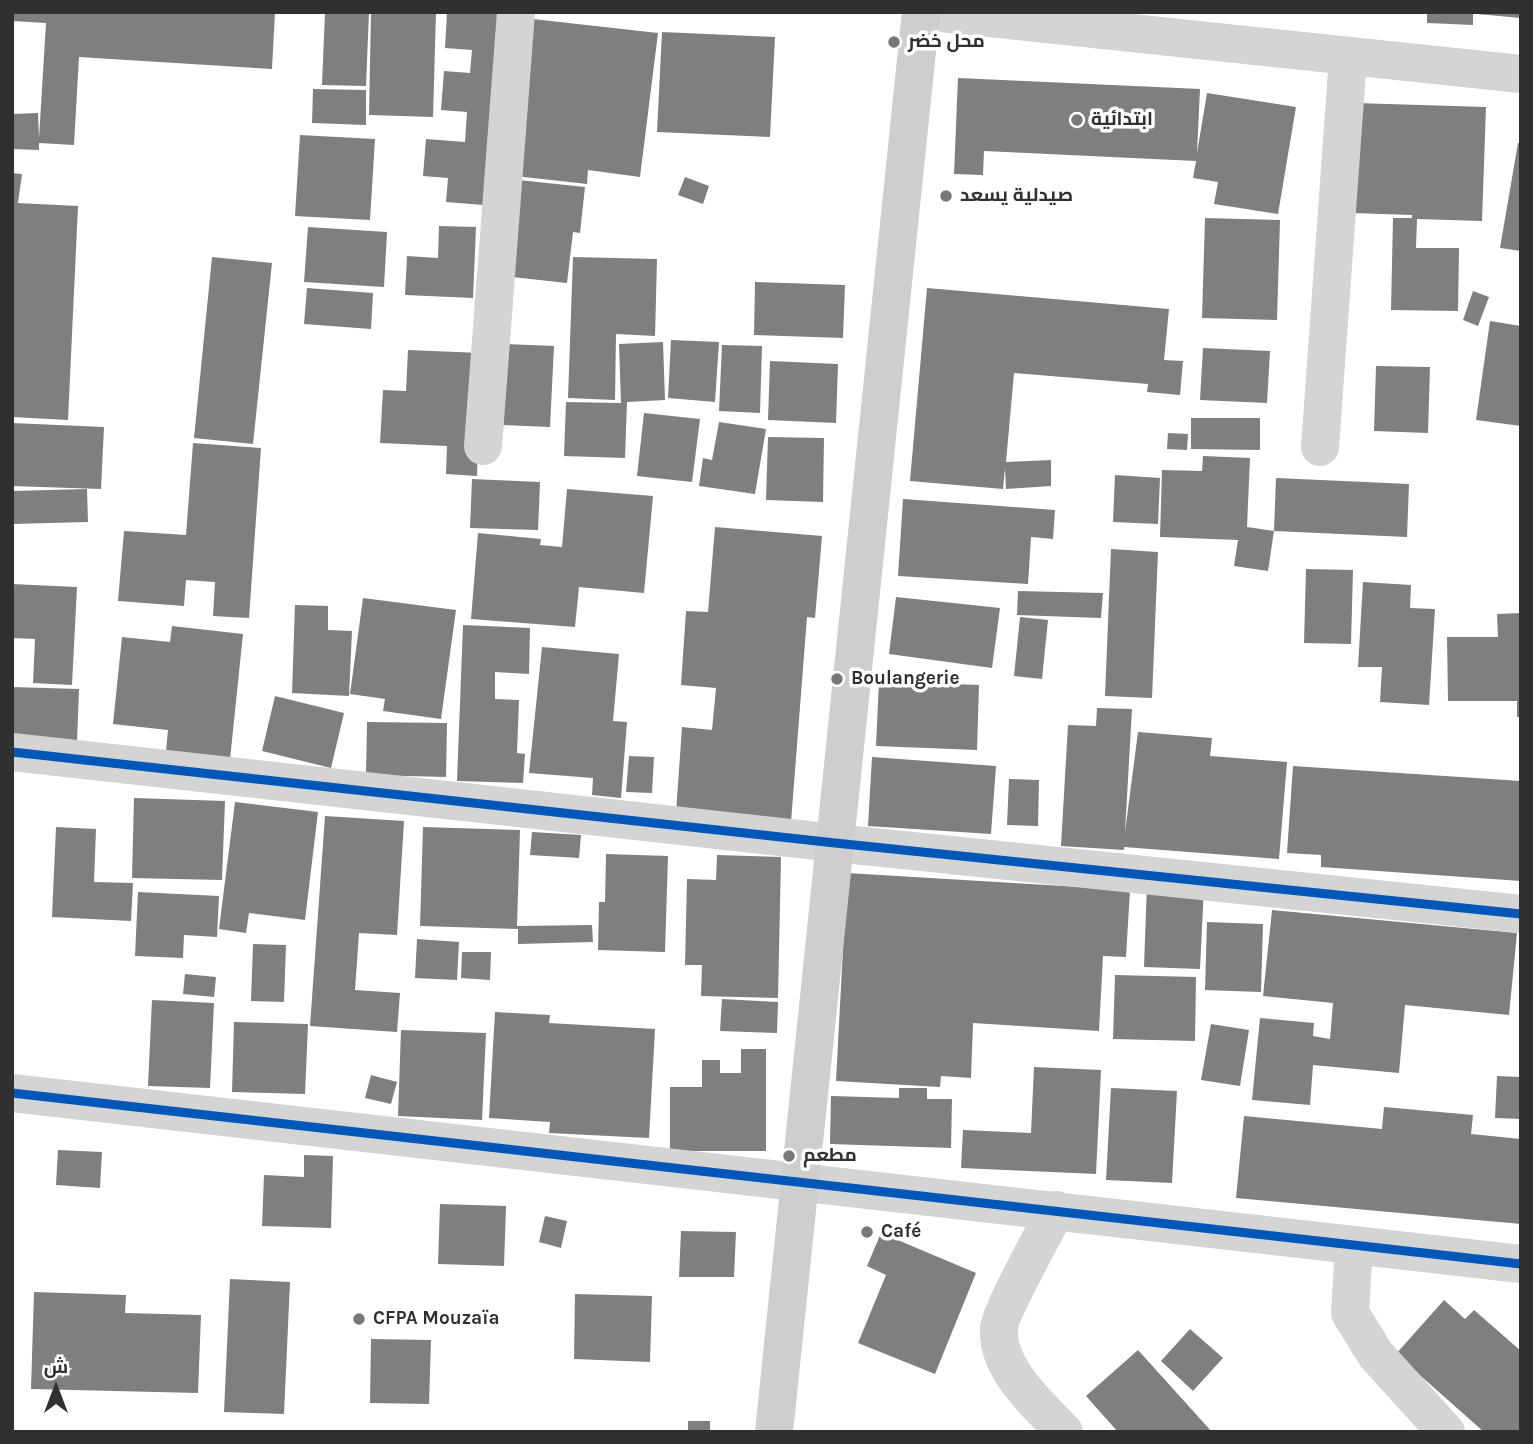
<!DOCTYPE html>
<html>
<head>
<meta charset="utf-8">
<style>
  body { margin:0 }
  #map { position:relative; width:1533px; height:1444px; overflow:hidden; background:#fff; font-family:Karla,Cairo,sans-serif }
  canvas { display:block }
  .frame { position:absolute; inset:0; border:14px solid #303030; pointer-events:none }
  .north { position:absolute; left:21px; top:1353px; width:70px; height:70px; -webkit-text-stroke:5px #fff; paint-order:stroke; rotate:0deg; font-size:19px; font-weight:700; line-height:28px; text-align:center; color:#303030 }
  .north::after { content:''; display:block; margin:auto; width:24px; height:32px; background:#303030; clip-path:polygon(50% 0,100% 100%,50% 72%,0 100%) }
</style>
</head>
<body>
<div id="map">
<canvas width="1533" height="1444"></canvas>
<div class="frame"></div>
<div class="north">ش</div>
</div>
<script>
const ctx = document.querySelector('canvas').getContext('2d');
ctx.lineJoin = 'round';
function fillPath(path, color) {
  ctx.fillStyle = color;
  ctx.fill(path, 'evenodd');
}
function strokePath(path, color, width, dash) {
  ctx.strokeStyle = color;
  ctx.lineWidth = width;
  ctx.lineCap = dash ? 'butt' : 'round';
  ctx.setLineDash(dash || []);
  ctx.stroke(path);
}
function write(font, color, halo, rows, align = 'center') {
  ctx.font = font + ' Karla,Cairo,sans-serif';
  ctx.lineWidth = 7;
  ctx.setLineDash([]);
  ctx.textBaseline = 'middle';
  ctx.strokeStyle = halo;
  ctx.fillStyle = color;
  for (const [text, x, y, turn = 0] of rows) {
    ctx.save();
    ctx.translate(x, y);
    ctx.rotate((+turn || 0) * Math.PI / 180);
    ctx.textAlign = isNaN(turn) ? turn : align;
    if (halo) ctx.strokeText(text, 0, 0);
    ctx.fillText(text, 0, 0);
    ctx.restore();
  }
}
fillPath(new Path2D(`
  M12,12h263l-3,57 -193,-12 -5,88 -35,-2v7l-27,-1v-35l26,-1 1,25 7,-115 -34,-2z
  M325,12h44l-3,74 -44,-1z
  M371,12h65l-3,105 -64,-2z
  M447,12l51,2 -15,191 -37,-3 2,-24 -25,-2 3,-37 39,3 2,-30 -26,-2 3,-39 26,2 2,-23 -27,-2z
  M1427,12h46v13l-46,-2z
  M1477,12h44v6l-44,-4z
  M524,18l134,15 -18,144 -52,-7 -1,14 -81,-9z
  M662,32l113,5 -5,100 -113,-5z
  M958,78l242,11 -3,64 10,-60 89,14 -18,107 -64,-10 4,-22 -25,-4 3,-17 -212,-10 -1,24 -29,-1z
  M313,89l53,1v35l-54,-2z
  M1355,103l131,4 -4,114 -65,-2 -1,29h43l-1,63 -67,-1 2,-92h19v-3l-60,-2z
  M300,135l75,4 -5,81 -75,-4z
  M1518,143h3v108l-21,-3z
  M12,173l10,1 -4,29 60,3 -10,214 -56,-3z
  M685,177l24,9 -6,18 -25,-9z
  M509,179l76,8 -5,46 -7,-1 -6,51 -55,-6z
  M1205,218l75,2 -3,100 -75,-2z
  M439,226l37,1 -3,71 -68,-3 2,-39 31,2z
  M308,227l79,5 -3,55 -80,-5z
  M212,257l60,6 -19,181 -59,-6z
  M573,257l84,2 -2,77 -39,-2 -1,66 -47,-2z
  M755,282l90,3 -2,53 -89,-3z
  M307,288l66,5 -2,36 -67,-5z
  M927,288l242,21 -5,51 19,1 -3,34 -33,-3 1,-8 -134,-11 -8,89 45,-2v26l-45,3 -1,-21 -2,21 -93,-8z
  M1473,291l16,6 -11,29 -15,-6z
  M1490,321l31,5v100l-45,-6z
  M671,340l48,2 -4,60 -47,-4z
  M663,342l2,58 -38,2 -2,56 -61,-2 2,-54 55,1 -2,-59z
  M481,343l73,3 -4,81 -48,-2 -24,19 -1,32 -31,-2 1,-28 -67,-3 3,-53 23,1 2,-41 73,3z
  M722,345l40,1 -2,67 -41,-2z
  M1203,348l67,3 -3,52 -67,-3z
  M770,361l68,3 -2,59 -68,-3z
  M1376,366l54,1 -2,66 -54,-2z
  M644,413l56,6 -8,63 -55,-6z
  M1191,418h69v32l-69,-1z
  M719,422l47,7 -11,65 -56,-8 4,-28 9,2z
  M12,423l92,4 -3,62 -89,-3z
  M1168,433l20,1 -1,16 -20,-1z
  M768,437l56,1 -1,64 -57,-2z
  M193,443l68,5 -12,170 -36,-2 2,-34 -29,-2 -2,26 -66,-5 6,-70 62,4z
  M1203,456l47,2 -3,69 27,4 2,-53 133,6 -2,53 -133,-6 -6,40 -34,-5 4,-26 -78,-3 2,-67 40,1z
  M1115,475l45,3 -2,46 -45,-2z
  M472,479l68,3 -2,48 -68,-2z
  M87,489l1,33 -76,2v-33z
  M567,489l86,7 -9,97 -65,-6 -4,40 -104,-8 7,-86 63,6 -1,6 22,2z
  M903,499l152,11 -2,29 -22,-2 -3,47 -130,-8z
  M715,527l107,9 -7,82 -8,-1 -16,205 -115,-9 6,-86 30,3 4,-42 -35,-3 5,-74 22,1z
  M1111,549l47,3 -6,146 -47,-2z
  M1306,569l47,1 -2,74 -47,-1z
  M1363,582l48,3 -1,23 25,1 -6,96 -49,-3 2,-35h-24z
  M12,584l65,3 -5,98 -39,-2 2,-44 -23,-1z
  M1018,591l85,2 -2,25 -84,-3z
  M896,597l104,11 -8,60 -103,-14z
  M363,598l93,12 -15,109 -58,-8 2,-12 -35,-5z
  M295,605l33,1v24l24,1 -3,65 -57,-3z
  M1521,613v104h-4v-16h-69l-1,-64h51l-1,-23z
  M1020,617l28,3 -6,59 -28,-3z
  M463,625l67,3 -1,46 -34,-2v27l24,1 -2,53 8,1 -2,29 -66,-2z
  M172,626l71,8 -14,135 -64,-7 3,-32 -55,-6 9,-87 48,5z
  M542,647l77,7 -6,67 14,1 -6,76 -29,-3 1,-17 -64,-5z
  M879,681l100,4 -2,65 -101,-4z
  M12,687l67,2 -2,54 -65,-1z
  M275,696l69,17 -13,55 -69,-17z
  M1097,708l35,1 -7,123 13,-100 74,6 -2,18 77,6 -8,97 -155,-12v3l-63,-4 7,-121 28,1z
  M367,722l80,1 -1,54 -80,-2z
  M629,756l25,1 -2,36 -26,-1z
  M872,757l124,9 -5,68 -123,-8z
  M1293,766l228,15v100l-200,-14v-12l-34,-2z
  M1009,779l30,1 -1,46 -31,-1z
  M134,798l91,3 -3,79 -90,-2z
  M235,802l83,10 -13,108 -56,-7 -3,20 -27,-4z
  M325,816l79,5 -7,114 -38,-2 -4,57 45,3 -3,39 -87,-6z
  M56,827l40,2 -2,53 39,1 -2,38 -79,-4z
  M423,827l97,3 -3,96 75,-1 1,17 -75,2v-15l-98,-3z
  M532,832l49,3 -2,23 -49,-3z
  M606,854l62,2 -3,96 -67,-2 1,-48h6z
  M717,855l64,2 -3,141 -77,-2 1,-31h-17l2,-86 29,1z
  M847,873l283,17 -4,67 -23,-1 -4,75 -126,-8 -2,55 -30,-2 -1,11 -104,-6z
  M1147,884l57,2 -4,83 -56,-2z
  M138,892l81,4 -2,41 -33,-2 -1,23 -48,-2z
  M1272,910l245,23 -8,82 -104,-10 -6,68 -86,-8 -3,40 -58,-5 8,-82 54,5 -1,13 17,3 3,-36 -70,-7z
  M1207,922l56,2 -2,68 -56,-2z
  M417,939l42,3 -2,38 -42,-2z
  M253,944l33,1 -2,57 -33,-1z
  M462,952h29l-1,28 -29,-2z
  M185,974l31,3 -2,20 -31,-3z
  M1115,975l81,2 -1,64 -82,-2z
  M722,999l56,3 -1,31 -57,-2z
  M152,1000l62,3 -4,85 -62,-2z
  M495,1012l55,3 -1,8 106,6 -6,109 -100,-5 1,-11 -61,-4z
  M234,1022l74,2 -3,70 -73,-2z
  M1211,1024l38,6 -9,56 -39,-6z
  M401,1030l85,3 -4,87 -84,-4z
  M741,1049h25v102h-96v-64h32v-27h18v13h21z
  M1034,1067l67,3 -5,104 -135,-6 2,-38 68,3z
  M371,1075l26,7 -6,22 -26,-6z
  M1497,1076l24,1v42l-26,-1z
  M899,1088h28v11h25l-1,49 -121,-4 1,-48 68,2z
  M1111,1088l66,3 -5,92 -66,-3z
  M1384,1107l89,8 -2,19 50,5v85l-285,-26 8,-82 138,13z
  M58,1150l44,2 -2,36 -44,-3z
  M304,1155l29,1 -2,72 -69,-2 2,-51 40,2z
  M440,1204l66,2 -2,60 -66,-2z
  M545,1216l22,5 -6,27 -22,-6z
  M681,1231l55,1 -2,45h-55z
  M881,1233l95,40 -41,101 -77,-31 28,-68 -19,-9z
  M230,1279l60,3 -6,132 -60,-2z
  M34,1292l92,3 -1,18 76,2 -3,78 -167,-4z
  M575,1294l77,2 -2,66 -76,-3z
  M1444,1300l21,19 9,-9 47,41v81h-37l-88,-78z
  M1190,1329l33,29 -30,33 -32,-30z
  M371,1339l60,1 -2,64 -59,-1z
  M1138,1350l74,82h-94l-32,-36z
  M688,1421h22v11h-22z`), '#7f7f7f');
strokePath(new Path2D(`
  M933,12l588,62
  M483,446l33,-434
  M1320,447l28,-390
  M12,752l823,91 686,71
  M12,1093l1509,171
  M1056,1210c-10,20 -56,102 -57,118 -3,41 40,77 65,104
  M1354,1245l-4,68 26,42 70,77`), '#d4d4d4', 38);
strokePath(new Path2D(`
  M774,1432l147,-1420`), '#cecece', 38);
strokePath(new Path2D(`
  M12,752l823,91 686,71
  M12,1093l1509,171`), '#0057b8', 9);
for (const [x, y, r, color] of [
  [894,42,7,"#787878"],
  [1077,120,7,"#787878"],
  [946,196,7,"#787878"],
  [837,679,7,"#787878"],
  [789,1156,7,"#787878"],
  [867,1232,7,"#787878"],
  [359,1319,7,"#787878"]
]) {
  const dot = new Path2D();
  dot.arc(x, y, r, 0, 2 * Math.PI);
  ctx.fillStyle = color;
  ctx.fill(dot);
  strokePath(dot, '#fff', 2.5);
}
write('bold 19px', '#303030', '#fff', [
  ["محل خضر",908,42],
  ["ابتدائية",1091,120],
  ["صيدلية يسعد",960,196],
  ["Boulangerie",851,679],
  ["مطعم",803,1156],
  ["Café",881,1232],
  ["CFPA Mouzaïa",373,1319]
], 'left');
</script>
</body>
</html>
